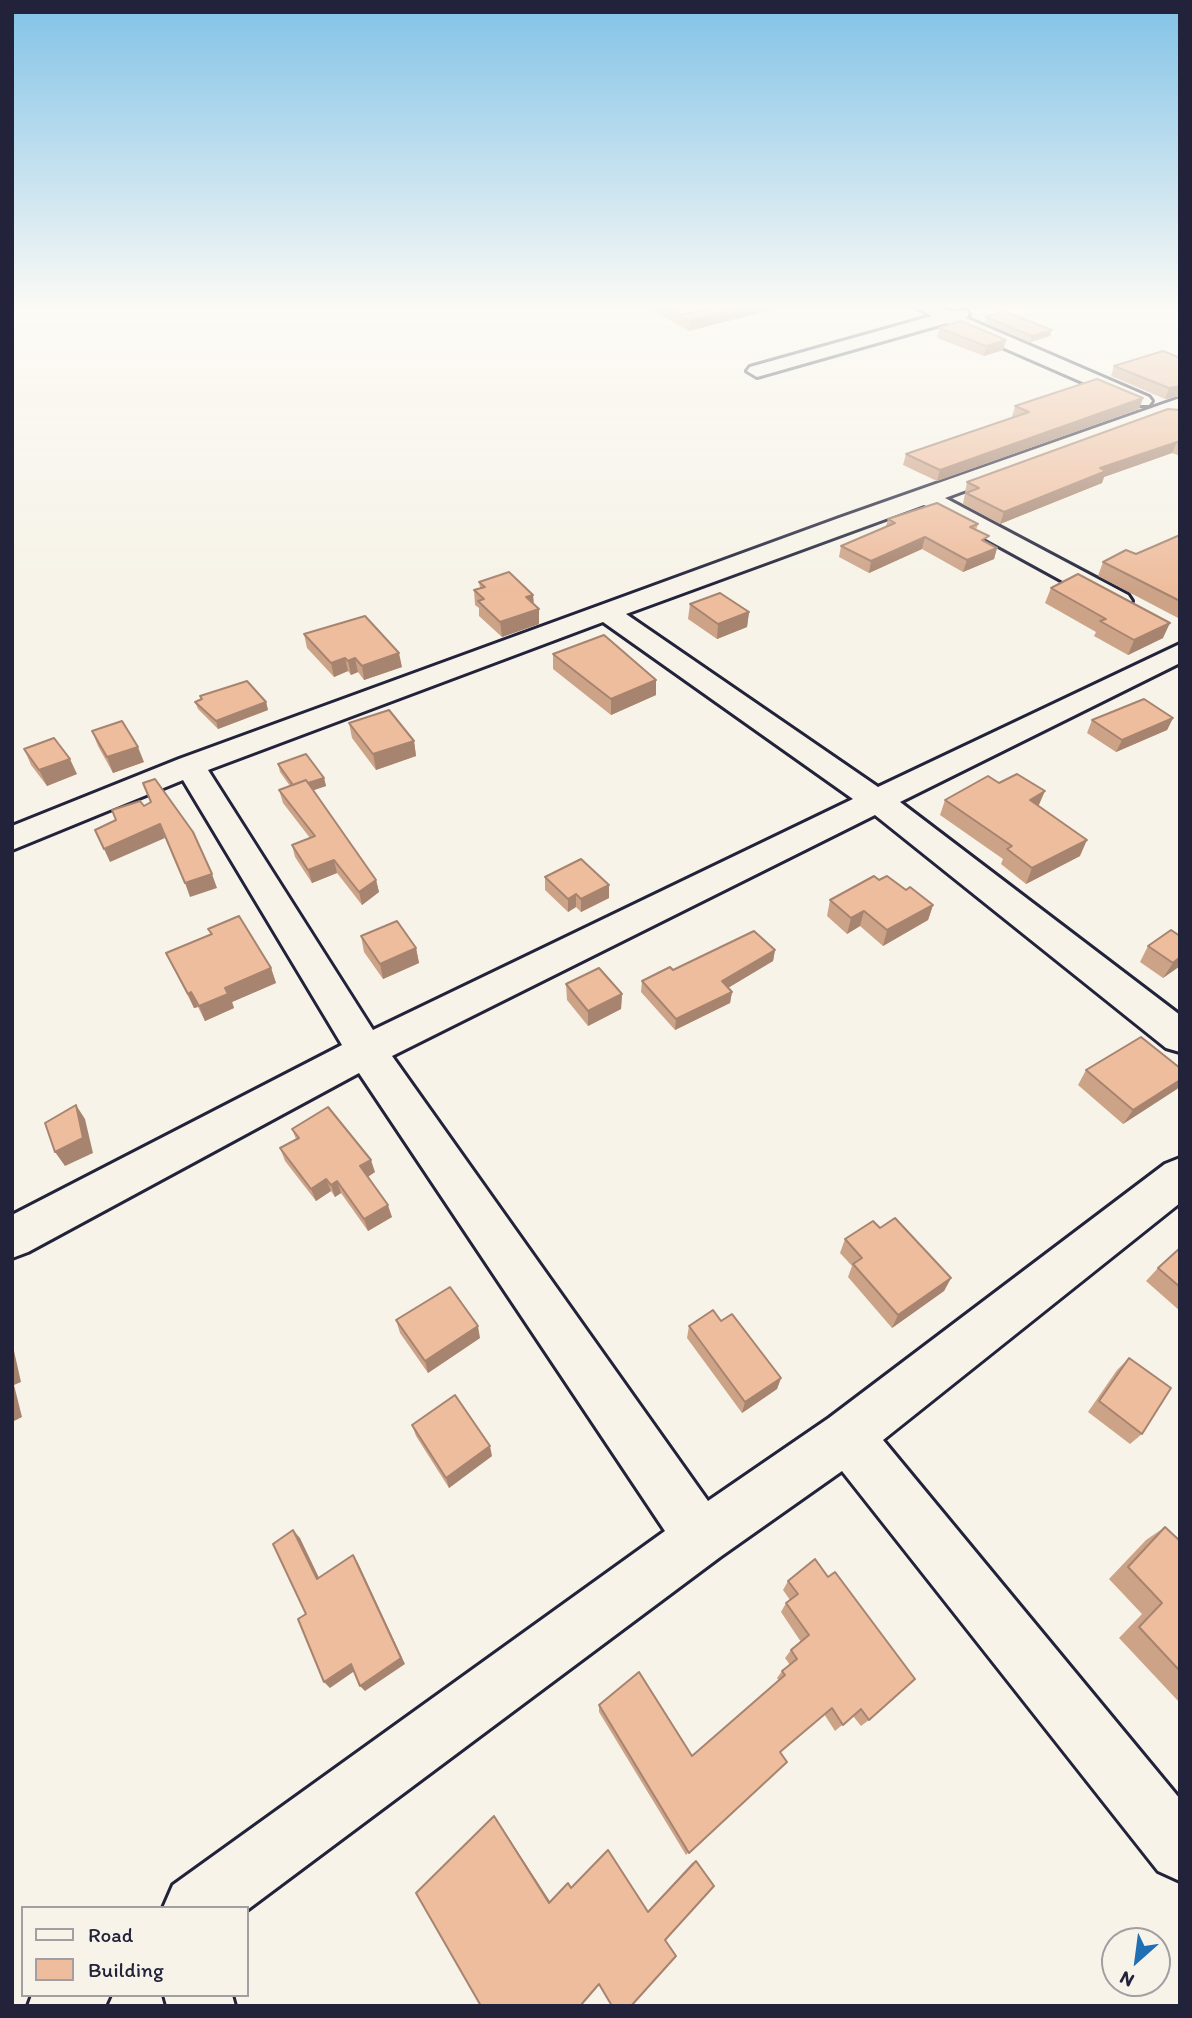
<!DOCTYPE html>
<html>
<head>
<meta charset="utf-8">
<style>
  body { margin:0 }
  #map { position:relative; width:1192px; height:2018px; overflow:hidden; background:#f7f3e8; font-family:Itim,sans-serif }
  canvas { display:block }
  .frame { position:absolute; inset:0; border:14px solid #22223b; pointer-events:none }
  .legend { position:absolute; left:21px; top:1906px; width:228px; height:91px; box-sizing:border-box; background:#f7f3e8; border:2px solid #a29fa3; margin:0; padding:9px 12px; list-style:none; font-size:21px; color:#22223b }
  .legend li { display:flex; align-items:center; gap:14px; height:35px }
  .legend b { width:35px; border:2px solid #a29fa3 }
  .north { position:absolute; left:1101px; top:1927px; width:70px; height:70px; box-sizing:border-box; background:#f7f3e8; border:2px solid #a29fa3; border-radius:50%; rotate:208deg; font-size:19px; font-weight:700; line-height:28px; text-align:center; color:#22223b }
  .north::after { content:''; display:block; margin:auto; width:24px; height:32px; background:#1f6fb2; clip-path:polygon(50% 0,100% 100%,50% 72%,0 100%) }
</style>
</head>
<body>
<div id="map">
<canvas width="1192" height="2018"></canvas>
<div class="frame"></div>
<ul class="legend">
<li><b style="height:9px;background:#f7f3e8"></b>Road</li>
<li><b style="height:19px;background:#eebd9e"></b>Building</li>
</ul>
<div class="north">N</div>
</div>
<script>
const ctx = document.querySelector('canvas').getContext('2d');
ctx.lineJoin = 'round';
function strokePath(path, color, width, dash) {
  ctx.strokeStyle = color;
  ctx.lineWidth = width;
  ctx.lineCap = dash ? 'butt' : 'round';
  ctx.setLineDash(dash || []);
  ctx.stroke(path);
}
function fillPath(path, color) {
  ctx.fillStyle = color;
  ctx.fill(path, 'evenodd');
}
const minor = new Path2D(`
  M916,307h23l11,4 16,-1 3,4 -3,4 183,79 3,4 -3,4h-14l-188,-82 -190,54 -10,-6 3,-4 182,-51z
  M1180,398v13l-235,87 183,97 4,6 -4,6 -9,2 -9,-2 -186,-102 -298,109 252,173 302,-143v19l-280,139 280,213v37l-14,-4 -291,-233 -483,241 316,445 121,-83 336,-254 15,-6v45l-297,237 297,359v82l-22,-10 -316,-400 -122,86 -473,353v-2h-84l10,-23 492,-354 -306,-458 -331,179 -16,6v-43l330,-170 -159,-265 -171,70v-24l167,-67 660,-241zM603,622l250,177 -480,231 -165,-260z
  M32,1995h78l-5,11h-77z
  M164,1995h68l3,11h-68z`);
strokePath(minor, '#22223b', 6);
fillPath(minor, '#f7f3e8');
fillPath(new Path2D(`
  M654,307h40l-20,5 6,3 38,-8h64l-93,24 -35,-20z
  M986,317l66,13 -2,6 -20,6 -45,-19z
  M939,328l67,12 -3,10 -19,6 -47,-18z
  M1180,358v38l-15,3 -54,-23 3,-10z
  M1143,398l-4,11 -202,72 -34,-16 3,-11 108,-37h-2l3,-11z
  M1180,410v46l-8,-3 -68,24 -2,6 -102,41 -37,-20 4,-22z
  M888,519l90,5 -2,6 11,13 10,5 -3,11 -31,13 -41,-23 -53,24 -30,-16 2,-11 45,-20z
  M1180,535v84l-82,-43 5,-14 33,-8z
  M479,582l54,13 1,9 5,5v15l-37,13 -23,-21v-8l-4,-3 -1,-15 6,-2z
  M1051,588l112,50 -35,17 -34,-19 2,-4 -51,-29z
  M690,604l59,8 -2,15 -30,12 -29,-20z
  M304,634l98,33 -38,13 -6,-8 -7,3 -3,-4 -14,6 -27,-29z
  M553,654l103,41 -45,20 -58,-46z
  M200,696l66,6 2,8 -50,19 -20,-20 -3,-7 6,-3z
  M1173,718l-6,12 -51,22 -29,-19 5,-13z
  M349,723l65,18 2,15 -40,14 -24,-32z
  M92,731l52,31 -31,11 -15,-27z
  M24,749l53,25 -30,12 -16,-21z
  M278,764l46,14 2,8 -13,4 63,90 3,12 -17,13 -25,-32 -25,10 -17,-26 -3,-12 18,-7 -27,-35 -4,-13 11,-4 -10,-14z
  M945,800l94,6 41,50 -54,28 -25,-20 2,-5 -63,-44z
  M545,877l64,21 -28,14 -5,-5 -8,5 -23,-22z
  M879,880l27,10 27,15 -5,15 -45,26 -23,-20 -13,8 -20,-18 3,-16z
  M208,929l63,39 5,15 -44,19 2,6 -29,13 -7,-14 -4,1 -28,-55 45,-18z
  M361,936l55,12 3,15 -36,16 -19,-27z
  M1148,946l32,20 -17,12 -23,-16z
  M775,950l-2,11 -45,27 4,4 -2,11 -55,27 -34,-38 1,-11 31,-11z
  M566,984l56,10 -1,15 -33,17 -21,-26z
  M1086,1070l91,19 -54,35 -45,-39z
  M292,1129l83,43 -7,5 24,40 -24,14 -27,-38 -6,4 -4,-6 -15,10 -31,-40 -5,-13 16,-9z
  M880,1228l71,50 -7,13 -52,37 -44,-51 4,-11 -12,-13 5,-14z
  M1180,1248v63l-34,-30 12,-13z
  M396,1320l84,18 -52,35 -28,-40z
  M721,1321l60,57 -4,11 -35,24 -55,-75 2,-12z
  M1129,1358l13,76 -12,10 -42,-32 29,-42z
  M412,1425l80,31 -43,32 -33,-52z
  M1165,1527l15,14v162l-61,-65 23,-24 -33,-35 37,-39z
  M815,1559l54,161 -8,6 -8,-10 -18,15 -11,-17 -44,38 -94,103 -87,-143v-7l93,51 87,-75 -2,-3 5,-7 8,-6 -5,-7 6,-8 10,-8 -20,-30 5,-9 4,-3 -7,-10 5,-9z
  M494,1816l3,4 53,82 21,-14 77,23 44,-48 4,-2 -97,123z`), '#cda388');
fillPath(new Path2D(`
  M671,307h23l-20,4 -4,-1z
  M745,307h37l-93,24 1,-10z
  M1052,330l-2,6 -20,6 2,-6z
  M1006,340l-3,10 -19,6 2,-10z
  M1180,386v10l-15,3 4,-11z
  M1143,398l-4,11 -202,72 3,-11z
  M1177,442l-5,11 -68,24 -2,6 -102,41 4,-12 96,-44z
  M925,537l-3,12 -53,24 2,-12z
  M997,548l-3,11 -31,13 4,-12z
  M533,595l1,15 -8,-13z
  M539,609v15l-37,13 -2,-15z
  M749,612l-2,15 -30,12 1,-15z
  M1170,623l-7,15 -35,17 6,-15z
  M399,653l3,14 -38,13 -2,-14z
  M345,658l3,13 -14,6 -3,-14z
  M355,658l3,14 -7,3 -3,-14z
  M656,680v15l-45,20v-16z
  M266,702l2,8 -50,19 -2,-8z
  M1173,718l-6,12 -51,22 6,-12z
  M414,741l2,15 -40,14 -3,-16z
  M138,747l6,15 -31,11 -6,-16z
  M70,759l7,15 -30,12 -8,-16z
  M324,778l2,8 -29,10 -2,-8z
  M1045,791l-7,16 -8,-7z
  M160,824l5,14 -55,24 -6,-13z
  M1087,840l-7,16 -54,28 6,-16z
  M334,860l3,13 -25,10 -4,-13z
  M212,874l5,14 -27,9 -5,-14z
  M376,880l3,12 -17,13 -3,-13z
  M609,885v13l-28,14v-13z
  M576,894v13l-8,5v-13z
  M933,905l-5,15 -45,26 4,-16z
  M864,911l-4,15 -13,8 4,-16z
  M416,948l3,15 -36,16 -3,-15z
  M775,950l-2,11 -52,31 1,-11z
  M1180,957v9l-17,12 10,-15z
  M271,968l5,15 -44,19 2,6 -29,13 -6,-15 26,-18z
  M191,992l7,15 -4,1 -6,-14z
  M732,992l-2,11 -55,27 1,-11z
  M622,994l-1,15 -33,17v-15z
  M1180,1080v6l-3,3 -54,35 10,-14z
  M76,1105l9,14 8,34 -28,13 -10,-14z
  M371,1160l4,12 -11,7 -4,-13z
  M326,1179l5,12 -15,10 -5,-12z
  M337,1181l4,12 -6,4 -4,-12z
  M388,1205l4,12 -24,14 -4,-12z
  M951,1278l-7,13 -52,37 6,-13z
  M478,1326l2,12 -52,35 -3,-12z
  M12,1342l9,40 -7,3 8,32 -10,5z
  M781,1378l-4,11 -35,24 3,-11z
  M490,1446l2,10 -43,32 -3,-10z
  M293,1530l7,8 23,48 -6,-7z
  M353,1555l5,8 47,101 -40,27 -5,-5z
  M351,1664l5,6 -26,18 -6,-6z
  M494,1816l3,4 54,83h-2z`), '#a7846f');
const building = new Path2D(`
  M664,307h7l-1,2 10,6 38,-8h27l-55,14z
  M1003,311l49,19 -20,6 -46,-19z
  M961,321l45,19 -20,6 -47,-18z
  M1163,351l17,7v28l-11,2 -55,-22z
  M1097,379l46,19 -203,72 -34,-16 123,-42 -14,-6z
  M1168,409l12,1v33l-3,-1 -77,26 6,3 -102,41 -38,-19 13,-5 -12,-6z
  M937,503l41,21 -8,3 19,9 -7,4 15,8 -30,12 -42,-23 -54,24 -30,-15 54,-23 -7,-4z
  M1180,535v66l-77,-39 23,-12 10,4z
  M509,572l24,23 -7,2 13,12 -39,13 -22,-21 6,-2 -10,-9 11,-3 -6,-5z
  M1078,574l92,49 -36,17 -34,-19 6,-2 -55,-31z
  M720,593l29,19 -31,12 -28,-20z
  M365,616l34,37 -37,13 -7,-8 -7,3 -3,-3 -14,5 -27,-29z
  M604,635l52,45 -45,19 -58,-45z
  M247,681l19,21 -50,19 -21,-19 7,-3 -2,-3z
  M1144,699l29,19 -51,22 -30,-20z
  M389,710l25,31 -41,13 -24,-31z
  M122,721l16,26 -31,10 -15,-26z
  M54,738l16,21 -31,11 -15,-21z
  M306,754l18,24 -16,5 -2,-3 -13,5 -15,-21z
  M1017,774l28,17 -15,9 57,40 -55,28 -25,-19 5,-3 -67,-46 43,-24 11,7z
  M155,779l38,53 19,42 -27,9 -25,-59 -56,25 -9,-19 21,-10 -4,-10 28,-9 4,5 7,-4 -8,-19z
  M306,780l70,100 -17,12 -25,-32 -26,10 -16,-25 23,-9 -36,-46z
  M581,859l28,26 -28,14 -5,-5 -8,5 -23,-22z
  M874,876l5,4 8,-4 19,14 4,-3 23,18 -46,25 -23,-19 -13,7 -21,-18z
  M239,916l32,52 -46,20 3,6 -29,12 -8,-14 -3,2 -22,-41 46,-19 -4,-5z
  M397,921l19,27 -36,16 -19,-28z
  M1171,930l9,6v21l-7,6 -25,-17z
  M754,931l21,19 -53,31 10,11 -56,27 -34,-38 28,-14 3,3z
  M599,968l23,26 -34,17 -22,-27z
  M1141,1037l39,31v12l-47,30 -47,-40z
  M76,1105l7,33 -28,14 -10,-29z
  M328,1107l43,53 -11,6 28,39 -24,14 -27,-38 -6,4 -5,-6 -15,10 -31,-41 19,-10 -7,-9z
  M895,1218l56,60 -53,37 -45,-51 9,-6 -17,-19 28,-18 7,7z
  M1180,1248v39l-22,-19z
  M450,1287l28,39 -53,35 -29,-41z
  M713,1310l8,11 11,-7 49,64 -36,24 -56,-76z
  M1129,1358l42,30 -29,46 -43,-33z
  M455,1395l35,51 -44,32 -34,-53z
  M1165,1527l15,14v130l-41,-44 23,-24 -34,-36z
  M293,1530l24,49 36,-24 48,103 -41,28 -9,-22 -27,18 -26,-63 8,-5 -33,-70z
  M815,1559l13,18 7,-5 80,107 -46,41 -8,-11 -18,16 -11,-17 -52,44 7,10 -98,91 -90,-148 40,-33 53,84 93,-81 -3,-4 15,-12 -6,-9 18,-15 -23,-32 12,-9 -10,-13z
  M494,1816l55,87 19,-20 3,5 37,-38 40,62 48,-51 18,25 -49,54 11,16 -45,50h-19l-13,-22 -19,22h-99l-65,-113z`);
fillPath(building, '#eebd9e');
strokePath(building, '#a7846f', 2);
const sky = ctx.createLinearGradient(0, 0, 0, 589);
sky.addColorStop(0, '#81c2e7');
sky.addColorStop(0.52, '#fbfaf5');
sky.addColorStop(1, '#fbfaf500');
ctx.fillStyle = sky;
ctx.fillRect(0, 0, 1192, 589);
</script>
</body>
</html>
